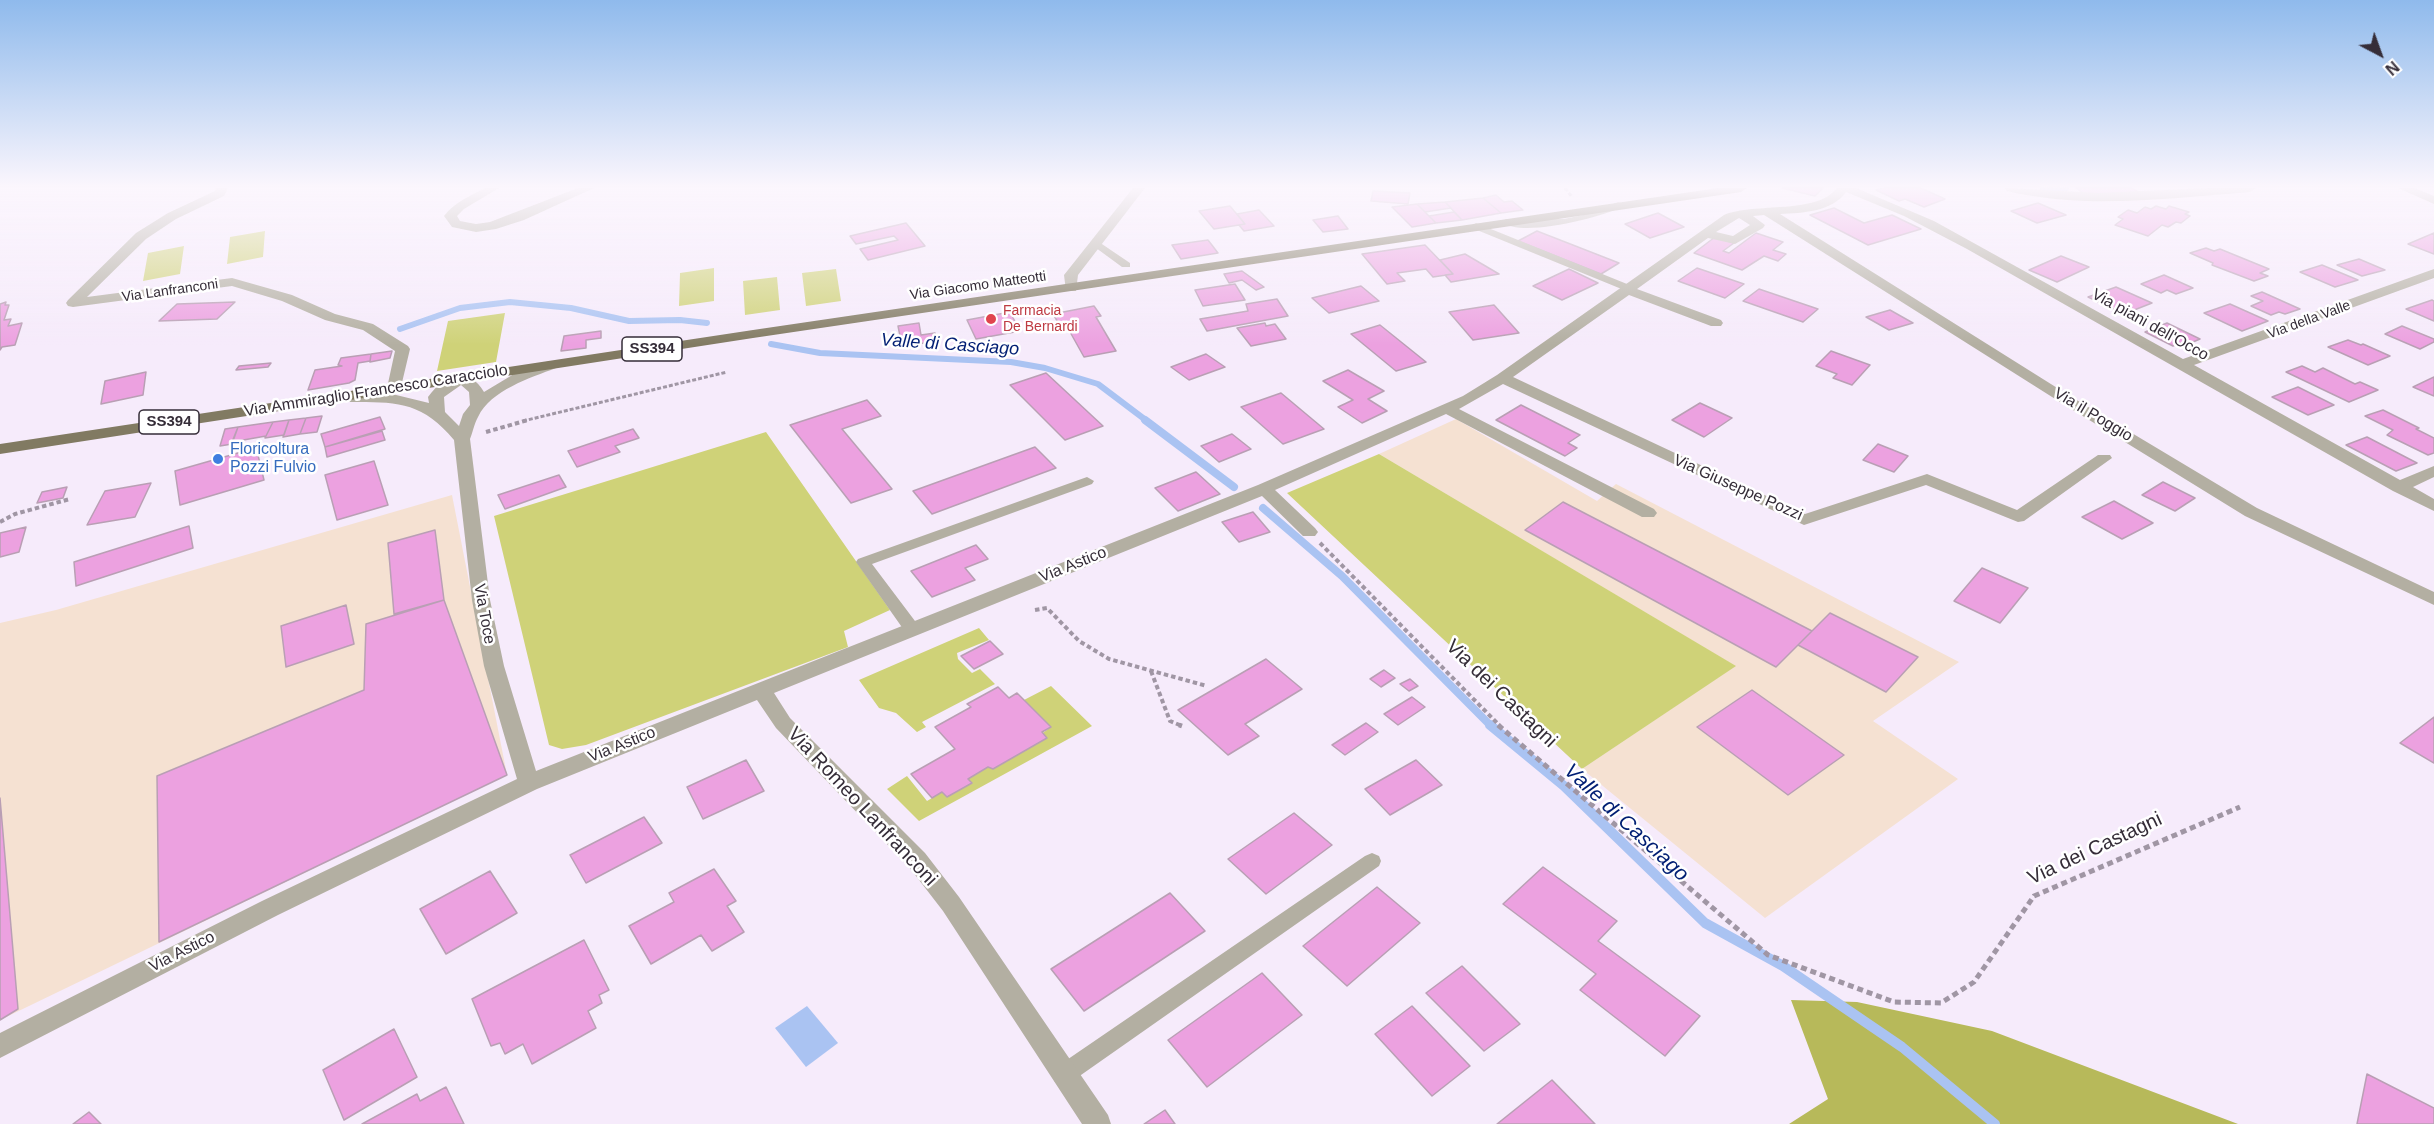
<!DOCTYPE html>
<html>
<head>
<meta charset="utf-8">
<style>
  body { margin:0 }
  #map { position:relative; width:2434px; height:1124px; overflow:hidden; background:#f6ebfb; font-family:Arial,sans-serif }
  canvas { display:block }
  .north { position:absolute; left:2350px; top:24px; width:60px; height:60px; -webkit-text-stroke:4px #fff; paint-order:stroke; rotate:139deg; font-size:16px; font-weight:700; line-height:24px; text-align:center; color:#352d38 }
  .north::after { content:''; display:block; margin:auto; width:21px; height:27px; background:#352d38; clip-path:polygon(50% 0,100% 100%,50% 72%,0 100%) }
</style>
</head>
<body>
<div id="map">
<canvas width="2434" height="1124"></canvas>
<div class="north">N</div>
</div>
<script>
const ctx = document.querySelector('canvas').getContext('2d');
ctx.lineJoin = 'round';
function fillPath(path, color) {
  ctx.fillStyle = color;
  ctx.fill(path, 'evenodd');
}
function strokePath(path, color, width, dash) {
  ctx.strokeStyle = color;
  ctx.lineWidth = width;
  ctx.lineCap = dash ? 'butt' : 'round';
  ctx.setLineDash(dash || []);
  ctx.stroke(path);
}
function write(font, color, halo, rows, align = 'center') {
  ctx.font = font + ' Arial,sans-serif';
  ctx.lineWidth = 5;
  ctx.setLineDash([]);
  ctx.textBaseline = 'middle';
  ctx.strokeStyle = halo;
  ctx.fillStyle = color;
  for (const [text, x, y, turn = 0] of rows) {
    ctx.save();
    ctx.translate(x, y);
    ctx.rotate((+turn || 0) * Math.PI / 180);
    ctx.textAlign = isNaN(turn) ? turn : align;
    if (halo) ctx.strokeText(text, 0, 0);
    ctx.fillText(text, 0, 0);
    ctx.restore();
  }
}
fillPath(new Path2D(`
  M1456,419l141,82 19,-17 343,178 -86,59 85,58 -193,139 -183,-149 153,-103 -356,-212z
  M452,495l55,280 -507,245v-397l56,-13z`), '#f5e1d2');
fillPath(new Path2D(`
  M265,231l-2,26 -36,7 3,-27z
  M184,246l-4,28 -37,7 5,-28z
  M714,268v33l-35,5 1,-33z
  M836,269l5,32 -35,5 -4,-33z
  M777,277l3,33 -35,5 -2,-34z
  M505,313l-9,49 -59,9 11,-50z
  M766,432l124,178 -46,21 4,16 -262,98 -24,4 -13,-4 -55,-229z
  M1379,454l357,212 -154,103 -295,-276z
  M979,628l10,12 -32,13 1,6 14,14 8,-4 15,15 -73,38 4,5 -9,5 -21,-19 -17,-5 -20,-28z
  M1051,686l41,40 -173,95 -32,-32 20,-13 20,25 15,-9 5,5 24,-14 -3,-4 20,-12 5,2 58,-42 -27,-27z`), '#cfd278');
fillPath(new Path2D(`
  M1791,1000l66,2 135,29 246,93h-449l39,-25z`), '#b7b95a');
fillPath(new Path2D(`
  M807,1006l31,37 -32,24 -31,-39z`), '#aac3f2');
strokePath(new Path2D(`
  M2043,188l12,3 11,-3
  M400,329l60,-21 50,-6 61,6 58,13 51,-1 27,3
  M771,344l49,9 191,9 34,6 53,16 49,37`), '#aac3f2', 6);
strokePath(new Path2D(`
  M1145,420l89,67
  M1263,508l79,68 149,150`), '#aac3f2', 8);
strokePath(new Path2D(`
  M1490,725l74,61 141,137 78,43 119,81 93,77`), '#aac3f2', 10);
const building = new Path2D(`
  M1782,188h41l-8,8z
  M1884,188h37l24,11 -21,8 -19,-8 -6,2 -23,-11z
  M2076,188h56l6,4 -52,3z
  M1373,191l37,2 -2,11 -37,-3z
  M1496,195l8,7 8,-1 11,9 -22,3 -18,-15z
  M1483,198l18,15 -39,7 -17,-18z
  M1445,202l6,6 -26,4 -8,-8z
  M2038,203l28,12 -29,8 -26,-12z
  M1417,204l19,19 -24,4 -20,-20z
  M1230,206l15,18 -31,5 -15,-18z
  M2156,206l10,3 3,-3 20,6 -4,2 5,2 -9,7 -5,-1 -8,5 -6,-2 -14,11 -33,-11 8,-6 -5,-2 10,-7 9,3 8,-6 6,2z
  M1834,208l30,15 28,-8 29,14 -53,16 -58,-30z
  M1259,210l15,16 -30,5 -5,-6 6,-1 -8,-10z
  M1454,212l8,8 -26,3 -7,-7z
  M1658,213l26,14 -34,11 -25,-14z
  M1338,216l10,13 -25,3 -10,-12z
  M906,223l19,23 -57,14 -8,-11 38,-9 -4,-4 -38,8 -6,-8z
  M1537,231l82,32 -18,11 -83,-33z
  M1756,233l27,9 -10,8 13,4 -8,7 -14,-5 -22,14 -48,-17 21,-16 19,6 -11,8 6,2z
  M2434,233v21l-26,-10z
  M1208,240l10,13 -37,6 -9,-14z
  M1425,245l28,29 -20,3 -7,-8 -29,4 8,8 -18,3 -25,-30z
  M2206,248l8,3 6,-2 49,20 -9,4 8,3 -14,5 -42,-16 1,-2 -23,-10z
  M1465,254l34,20 -48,8 -6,-7 8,-1 -13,-14z
  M2061,256l28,11 -32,15 -28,-12z
  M2359,259l26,11 -23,6 -25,-11z
  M2322,265l36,15 -23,7 -35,-15z
  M1697,268l47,16 -19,14 -47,-17z
  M1569,269l29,14 -36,17 -29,-14z
  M1242,271l22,16 -8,3 -14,-10 -13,3 -5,-9z
  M2164,275l29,13 -17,6 -9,-4 -6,3 -20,-9z
  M1235,284l10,16 -42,6 -8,-16z
  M1361,286l18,15 -50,12 -17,-15z
  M2116,287l36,16 -28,11 -36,-17z
  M1759,289l59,20 -15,13 -60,-21z
  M2262,292l38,17 -15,5 -6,-2 -8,3 -20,-9 12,-5 -12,-5z
  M1277,299l11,17 -81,15 -7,-12 48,-8 -2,-7z
  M2432,300l2,1v20l-28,-12z
  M6,302l-1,3h4l-5,15 7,-1 -3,7 14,-3 -7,22 -13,2 -2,3v-46z
  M235,302l-18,17 -58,2 18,-17z
  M2230,304l38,17 -26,10 -38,-18z
  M1494,305l25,28 -46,7 -24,-28z
  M1094,306l7,10 -5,1 20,34 -32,6 -19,-34 -6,1 -6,-10z
  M1890,310l23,13 -24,7 -23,-13z
  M1010,312l10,19 -44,8 -9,-19z
  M919,323l2,12 14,-2 3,8 -36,5 -4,-20z
  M1265,323l1,3 9,-2 11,15 -35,7 -14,-18z
  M2167,323l33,16 -14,6 -5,-2 -8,3 -28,-14z
  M1380,325l46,37 -30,9 -45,-37z
  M2402,326l32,13v3l-14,7 -35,-15z
  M601,331v7l-15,2v8l-25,3 3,-15z
  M2348,340l13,5 2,-1 27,12 -22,9 -40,-18z
  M392,351l-2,7 -20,4 1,-8z
  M1831,351l39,14 -18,20 -19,-7 4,-4 -21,-8z
  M371,354l-1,7 -12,2 -3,17 -6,3 -41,7 7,-20 27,-4 -4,-1 3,-7z
  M1206,354l19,13 -36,13 -18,-13z
  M271,363l-3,4 -32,3 3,-4z
  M2302,366l13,6 8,-4 32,16 5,-2 18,8 -29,12 -63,-30z
  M1348,370l36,21 -16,8 19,12 -25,12 -24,-16 15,-7 -30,-19z
  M146,372l-3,23 -42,9 4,-23z
  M1046,373l57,53 -38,14 -55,-55z
  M2434,377v19l-21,-9z
  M2298,387l36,18 -26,10 -36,-18z
  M1281,393l43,36 -41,15 -42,-37z
  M867,400l14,16 -39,13 50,60 -41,14 -61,-78z
  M1700,403l32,15 -28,19 -32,-17z
  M1521,405l59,30 -12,8 9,5 -12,8 -69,-36z
  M2383,410l36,18 -3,1 18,9v15l-6,2 -41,-20 6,-5 -28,-14z
  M322,416l-5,16 -17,2 6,-16z
  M380,417l5,12 -60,18 -4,-13z
  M306,418l-6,16 -17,3 6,-17z
  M289,420l-5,15 -19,3 8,-16z
  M273,422l-7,14 -34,6 6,-15z
  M238,427l-6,17 -12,2 5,-17z
  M633,429l6,9 -24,8 5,6 -43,15 -9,-16z
  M382,431l3,9 -58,17 -2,-10z
  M1232,434l19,15 -32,13 -18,-16z
  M2367,437l50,26 -21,8 -50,-26z
  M1878,444l30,12 -14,16 -31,-12z
  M1035,447l21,21 -124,46 -19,-23z
  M252,449v3l5,-1 7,29 -84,25 -5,-34z
  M374,461l14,44 -51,15 -12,-45z
  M1196,472l24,22 -42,17 -23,-23z
  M559,475l7,12 -61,22 -7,-14z
  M2163,482l32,16 -20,13 -33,-16z
  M151,483l-16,34 -48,8 18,-34z
  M67,487l-4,11 -26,5 5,-11z
  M2114,501l39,22 -31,16 -40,-22z
  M1563,502l249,129 -36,36 -251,-137z
  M1253,512l17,20 -31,10 -17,-20z
  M189,526l4,22 -117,38 -2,-24z
  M26,527l-7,25 -19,5v-24z
  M435,530l9,70 -50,14 -6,-71z
  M976,545l12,14 -23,9 10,12 -43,17 -21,-26z
  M1982,568l46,20 -28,35 -46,-22z
  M444,600l63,175 -348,167 -2,-166 207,-86 2,-66z
  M346,605l8,39 -68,23 -5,-41z
  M1830,613l88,44 -32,35 -88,-47z
  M990,641l13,13 -29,15 -13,-13z
  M1266,659l36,30 -57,35 14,12 -31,19 -50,-45z
  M1384,670l11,8 -14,9 -11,-8z
  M1410,679l8,7 -9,5 -9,-7z
  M998,687l11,11 8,-5 34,34 -9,5 5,6 -54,31 -5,-2 -20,12 4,4 -25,14 -5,-5 -10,6 -21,-24 44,-25 -20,-22 36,-20 -4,-3z
  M1752,690l92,65 -56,40 -91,-68z
  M1412,697l13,10 -27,18 -14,-11z
  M2434,717v46l-34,-20z
  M1366,723l12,9 -33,23 -13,-10z
  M746,760l18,31 -61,28 -16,-32z
  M1416,760l26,25 -52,30 -25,-26z
  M0,798l18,211 -18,11z
  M1294,813l38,32 -66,49 -38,-35z
  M644,817l18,26 -76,40 -16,-28z
  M1543,867l74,54 -19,20 102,75 -35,40 -85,-66 16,-16 -93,-70z
  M714,869l22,32 -9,5 17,26 -32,19 -11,-16 -50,29 -22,-38 45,-24 -5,-9z
  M490,871l27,42 -71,41 -26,-45z
  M1377,887l43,36 -73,63 -44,-40z
  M1170,893l35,38 -121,80 -33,-42z
  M584,940l25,50 -10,5 3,8 -14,8 8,17 -64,36 -9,-20 -18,10 -5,-11 -9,3 -19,-47z
  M1462,966l58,58 -36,27 -58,-58z
  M1262,973l40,42 -95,72 -39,-47z
  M1412,1006l58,60 -38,30 -57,-62z
  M394,1029l23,48 -73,43 -21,-50z
  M2367,1074l67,34v16h-77z
  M1552,1080l43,44h-98z
  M446,1087l18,37h-102l55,-30 3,7z
  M1165,1110l10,14h-31z
  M89,1112l12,12h-28z`);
fillPath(building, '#eca1e0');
strokePath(building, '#b99fb4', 1.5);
strokePath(new Path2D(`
  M1565,188l7,9
  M523,421l204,-49`), '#a096a4', 3, [4, 2]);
strokePath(new Path2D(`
  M486,432l42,-12
  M0,522l15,-8 55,-15
  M1320,543l180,183
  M1035,610l12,-2 32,33 30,18 98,27
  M1151,671l19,50 12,5`), '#a096a4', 4, [4.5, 3]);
strokePath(new Path2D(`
  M1179,725l3,1
  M1498,725l270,230 126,47 47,1 33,-21 60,-86 206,-89`), '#a096a4', 5, [6, 4]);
fillPath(new Path2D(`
  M1618,202l4,1v4c-24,11 -100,31 -121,15l5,-3h58l24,-5z
  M1476,223l156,63 2,2 -6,3 -4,-1 -152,-62 -1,-2z
  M1096,240l34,23v4h-8l-30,-22v-4z
  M1087,477l7,4 -2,3 -220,80 46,61 2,4 -2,4h-12l-50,-71 2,-3z
  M1372,853l7,3 2,5 -2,5 -308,216 -8,3 -8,-3 -3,-7 3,-7 310,-212z`), '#b3afa2');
fillPath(new Path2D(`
  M216,188h12l-4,8 -48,23 -30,20 -59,58 145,-19 60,17 43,19 38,10 35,22 2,3 -10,42h-10l-3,-3 8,-37 -32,-21 -38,-10 -43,-19 -50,-15 -159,21 -5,-1 -2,-3 2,-3 68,-67 32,-20 47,-22z
  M485,188h14l-35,21 -7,7 3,5 16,3 14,-2 88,-34h16l-70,32 -28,9 -20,3 -24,-5 -8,-11c11,-14 26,-20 41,-28z
  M1133,188h12l-67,87 -2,16h-10l-2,-16z
  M1837,188h19l78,33 249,138 251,-90v9l-240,87 206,115 34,-14v11l-21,10 21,12v12l-41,-20 -426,-242 -63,-33 -58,-24c-14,20 -44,21 -66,22l290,182 187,112 177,84v13l-189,-89 -185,-114 -296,-187 -11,1 12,9 -2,3 -28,16 -27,-6 -71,51 84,31 2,3 -2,3h-10l-82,-31 -116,82 292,137 122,-40 90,36 81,-55h12l2,3 -88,63 -6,1 -92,-37 -122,40 -301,-141 -44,25 195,100 3,4 -3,4h-12l-196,-103 -171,76 40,38 3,4 -3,4h-12l-41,-40 -488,197 16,25 135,135 34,44 149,218 3,9h-29l-139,-213 -34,-44 -133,-139 -19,-28 -220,89 -259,126 -278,143v-25l262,-132 255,-122 -33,-113 -12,-66 -18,-160c-33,-40 -60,-38 -108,-38l-5,-2 -3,-3 3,-3h51l37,9 -1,-6c16,-22 39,-33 56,-5l30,-18 32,-12 5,-1 7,4 -2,3c-26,10 -65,22 -78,49 -4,7 -5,15 -8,22l20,161 14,66 32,105 722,-286 205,-89 34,-21 227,-160c31,-13 92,0 113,-27zM1739,218l11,7 -17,11 -17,-4zM461,385l8,7 1,13 -7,9 -4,12 -14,-14 -1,-15z
  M2005,188l94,5 111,-5h46l-6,4c-80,6 -164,18 -243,-1z
  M2398,188h16l20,8v8z`), '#b3afa2');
fillPath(new Path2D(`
  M1718,188h29l-6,4 -988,146 -753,116v-10l753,-114z`), '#817a62');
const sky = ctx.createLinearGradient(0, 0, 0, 345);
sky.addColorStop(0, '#8fbaec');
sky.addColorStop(0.54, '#fbf6fd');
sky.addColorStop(1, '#fbf6fd00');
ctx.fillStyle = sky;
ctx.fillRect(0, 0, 2434, 345);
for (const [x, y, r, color] of [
  [991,319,6,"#e0444e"],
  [218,459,6,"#3f7fe0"]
]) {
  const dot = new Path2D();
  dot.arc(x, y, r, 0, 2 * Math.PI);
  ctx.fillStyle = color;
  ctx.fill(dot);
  strokePath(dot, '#fff', 2);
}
write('14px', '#352d38', '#fff', [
  ["Via Giacomo Matteotti",978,286,-8],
  ["Via Lanfranconi",170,291,-8],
  ["Via della Valle",2309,320,-20]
]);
write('14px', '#be3a42', '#fff', [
  ["Farmacia",1003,311],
  ["De Bernardi",1003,327]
], 'left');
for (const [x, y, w] of [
  [652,349,60],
  [169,422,60]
]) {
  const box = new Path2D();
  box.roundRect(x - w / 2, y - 12, w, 24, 4.5);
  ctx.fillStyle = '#fff';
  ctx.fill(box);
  strokePath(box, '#352d38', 1.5);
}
write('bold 15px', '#352d38', null, [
  ["SS394",652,349],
  ["SS394",169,422]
]);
write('16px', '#352d38', '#fff', [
  ["Via piani dell'Occo",2150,325,29],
  ["Via Ammiraglio Francesco Caracciolo",376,391,-9],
  ["Via il Poggio",2093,415,31],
  ["Via Giuseppe Pozzi",1738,488,24],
  ["Via Astico",1073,565,-22],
  ["Via Toce",484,614,80],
  ["Via Astico",622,745,-22],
  ["Via Astico",182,952,-27]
]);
write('16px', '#366cbe', '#fff', [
  ["Floricoltura",230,450],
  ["Pozzi Fulvio",230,468]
], 'left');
write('italic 18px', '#001e73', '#fff', [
  ["Valle di Casciago",950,345,4]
]);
write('20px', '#352d38', '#fff', [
  ["Via dei Castagni",1501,694,44],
  ["Via Romeo Lanfranconi",862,807,47],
  ["Via dei Castagni",2095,849,-25]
]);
write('italic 21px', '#001e73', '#fff', [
  ["Valle di Casciago",1626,823,43]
]);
</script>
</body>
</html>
